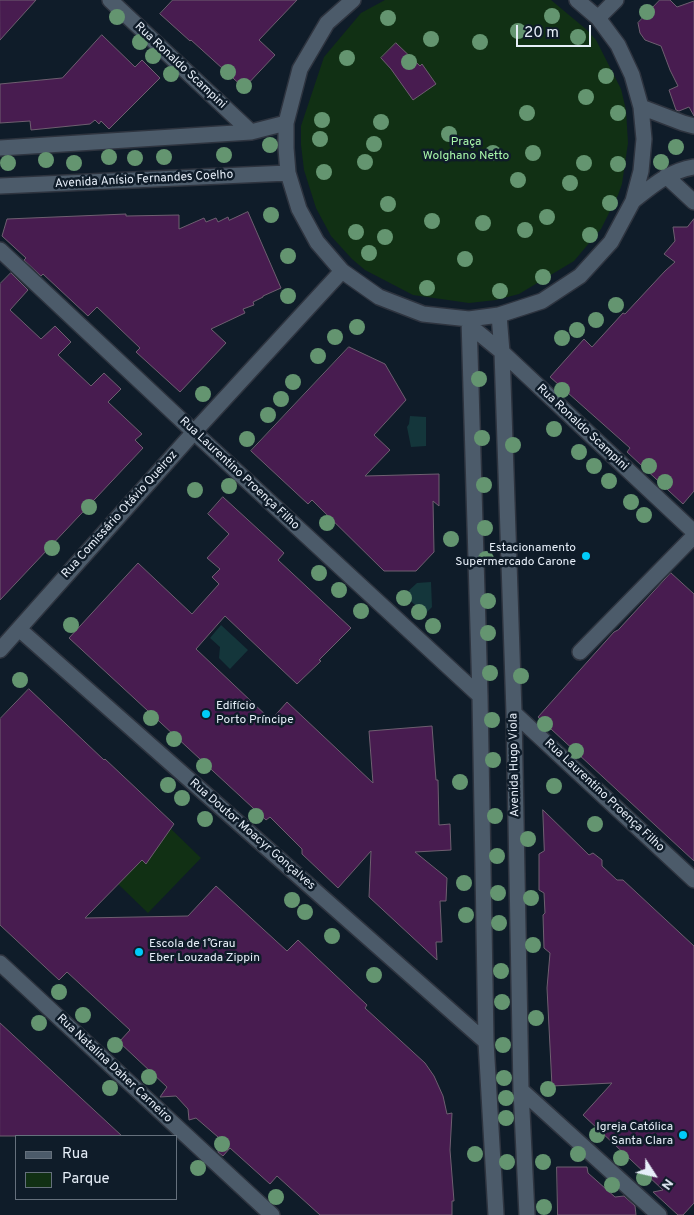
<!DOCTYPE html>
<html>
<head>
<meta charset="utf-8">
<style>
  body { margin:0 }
  #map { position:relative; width:694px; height:1215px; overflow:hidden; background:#0f1c29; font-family:Overpass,sans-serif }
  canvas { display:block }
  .legend { position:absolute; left:15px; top:1135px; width:162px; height:65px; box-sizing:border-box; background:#0f1c29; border:1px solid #65707c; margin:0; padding:6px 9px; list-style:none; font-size:15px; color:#e6eef8 }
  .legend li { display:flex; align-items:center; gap:10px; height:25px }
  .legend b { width:25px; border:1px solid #65707c }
  .north { position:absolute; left:629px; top:1150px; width:50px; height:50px; -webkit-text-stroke:4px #0f1c29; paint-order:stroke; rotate:125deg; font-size:14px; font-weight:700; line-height:20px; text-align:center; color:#e6eef8 }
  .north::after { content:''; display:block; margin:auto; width:18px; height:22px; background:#e6eef8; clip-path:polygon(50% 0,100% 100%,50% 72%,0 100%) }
  .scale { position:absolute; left:516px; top:25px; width:75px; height:22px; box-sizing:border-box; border:2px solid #e6eef8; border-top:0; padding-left:6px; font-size:15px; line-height:18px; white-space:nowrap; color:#e6eef8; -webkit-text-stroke:4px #0f1c29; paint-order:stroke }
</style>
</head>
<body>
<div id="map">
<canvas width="694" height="1215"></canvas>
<ul class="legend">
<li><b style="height:6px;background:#4c5b6a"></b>Rua</li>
<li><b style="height:14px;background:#113014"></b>Parque</li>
</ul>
<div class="north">N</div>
<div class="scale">20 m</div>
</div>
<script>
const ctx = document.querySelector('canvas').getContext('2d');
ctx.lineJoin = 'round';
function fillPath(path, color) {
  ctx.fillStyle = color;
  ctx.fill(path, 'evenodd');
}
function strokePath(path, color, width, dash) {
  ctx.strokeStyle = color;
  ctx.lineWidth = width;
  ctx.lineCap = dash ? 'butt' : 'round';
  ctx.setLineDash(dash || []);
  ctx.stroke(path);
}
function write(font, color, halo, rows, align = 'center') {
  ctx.font = font + ' Overpass,sans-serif';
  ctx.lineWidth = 5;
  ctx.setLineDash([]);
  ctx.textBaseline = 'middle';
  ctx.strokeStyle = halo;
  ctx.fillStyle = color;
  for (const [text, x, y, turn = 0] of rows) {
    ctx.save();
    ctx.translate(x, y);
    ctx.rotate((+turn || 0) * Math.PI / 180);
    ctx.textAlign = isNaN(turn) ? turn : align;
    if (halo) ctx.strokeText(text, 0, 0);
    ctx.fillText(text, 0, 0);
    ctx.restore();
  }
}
fillPath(new Path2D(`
  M385,0h166l36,30 9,10 25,49 5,21 2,33 -6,41 -4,11 -17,34 -27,32 -55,33 -23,6 -27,3 -56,-8 -48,-25 -13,-11 -21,-23 -15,-28 -12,-38 -3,-25v-19l23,-69 37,-44z
  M170,828l31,30 -53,55 -30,-29z`), '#113014');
fillPath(new Path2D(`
  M410,416l16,1v29l-15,1 -4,-20 2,-3z
  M431,582l1,25 -7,7 -21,-19 13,-12z
  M221,625l27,25 -18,19 -11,-11 1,-11 -10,-9z`), '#14363b');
const building = new Path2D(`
  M0,0h36l-36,40z
  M173,0h124l-38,40 16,15 -31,33 -53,-48 -1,1 -30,-27z
  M660,0h10l7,7 17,-6v115l-5,-9 -10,4 -3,-1 -7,-20 9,-4 -8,-16 -9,-24 -16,-6 -5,-7 -2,-10z
  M102,35l33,32 7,-7 18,18 -51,51 -8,-8 -2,3 -4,-4 -5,4 -59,6 -1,-9 -30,2v-39l62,-6z
  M396,43l24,23 2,-2 14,20 -23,16 -22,-31 -10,-11z
  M248,212l33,76 -18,8v1l-10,5 1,3 -11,4 2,4 -34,16 15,14 -46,49 -44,-40 4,-4 -43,-41 -9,9 -45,-42 -2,2 -17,-16 2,-2 -24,-22 5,-17 119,-5v2l53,-1v14l25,-11 2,4 10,-4 2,4 10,-5 1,3z
  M694,219v272l-11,13 -56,-52 3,-4 -80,-71 34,-38 8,8 31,-34 2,1 40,-43 10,-9 -11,-8 11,-13 -2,-14h14z
  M11,273l17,17 -18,20 31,29 14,-13 16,16 -13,13 33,31 13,-13 17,16 -13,13 34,32 -7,6 8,8 -143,152v-316z
  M349,347l36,17 21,36 -32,35 16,15 -25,26 74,-2v32l-6,-5 1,51 -18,19h-32l-72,-71 -4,4 -57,-53z
  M223,497l61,56 -6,7 73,68 -32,32 2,1 -24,23 -72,-68 -29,33 75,71 16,-18 86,81 -4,-52 63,-5 4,54h2l1,45 11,-1 1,26 -36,2 32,26 -1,23h-6l2,41h-6l1,18 -68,-63 2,-46 -33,37 -36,-34v-5l-32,-32 -4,3 -197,-182 69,-75 54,51 27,-30 -7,-7 8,-8 -13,-11 22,-24 -21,-20z
  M671,573l23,21v267l-156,-144 76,-85 4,-2z
  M29,689l75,71 1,-1 69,65 -28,40 -4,-4 -57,58 103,-2 28,-30 71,65 11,-11 69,65 -2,3 60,55 9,13 9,20 4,18 5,-1 -2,37 4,51h-2v14h-132l-43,-39 -7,8 -40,-36 -7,8 -5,-4v-15l-22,-19 -7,2 -1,-11 -12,-13 -16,1 7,-10 -48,-45 11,-12 -63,-58 -8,8 -59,-55v-206z
  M543,810l46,45 4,-2 9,7v6l15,14h6l71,66v257l-11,12h-5l-25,-23 10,-2 -80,-75 29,-32 -60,3 -5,-98 3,-35 -6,-5 -1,-33 2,-2 -1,-20 -5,-3v-36l5,-3z
  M0,1023l122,113h-122z
  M557,1167h30l1,6 27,24 9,-1 11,10 1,9h-78z`);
fillPath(building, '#481c50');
strokePath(building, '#6e5f70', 1);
const minor = new Path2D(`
  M110,0l141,132
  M353,0l-26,23 -27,46 -14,54v25l2,25 11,36 18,33 25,29 37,26 44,17 46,5 30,-4 43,-14 38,-25 31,-34 22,-41 8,-30 3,-32 -3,-32 -9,-32 -14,-30 -20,-27 -21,-18
  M598,18l18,-18
  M641,107l42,16 11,3
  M0,148l251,-16 35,-9
  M666,176l28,26
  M0,186l288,-13
  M633,201c19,-15 36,-30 61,-34
  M0,250l194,182 286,264
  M499,315l3,37 12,361 7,377 6,125
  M469,319l11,377 6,346 10,173
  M469,325l33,27 192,180
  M19,629l467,413
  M0,650l194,-218 148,-161
  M580,652l114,-116
  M514,713l180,167
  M0,963l272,252
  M521,1090l138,125`);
strokePath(minor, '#2e343f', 18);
strokePath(minor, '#4c5b6a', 15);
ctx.fillStyle = '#649570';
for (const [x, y] of [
  [647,12],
  [552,16],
  [117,17],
  [388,18],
  [518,31],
  [578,37],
  [431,39],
  [140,42],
  [480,42],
  [153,56],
  [347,58],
  [409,62],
  [228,72],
  [171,74],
  [606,76],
  [244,86],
  [586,97],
  [527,113],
  [618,113],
  [322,120],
  [381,122],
  [449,134],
  [320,139],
  [374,144],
  [270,145],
  [676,147],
  [493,153],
  [533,153],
  [224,155],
  [109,157],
  [164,157],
  [135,158],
  [46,160],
  [365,162],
  [661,162],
  [8,163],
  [74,163],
  [584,163],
  [618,164],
  [324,172],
  [518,180],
  [570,183],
  [610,203],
  [388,204],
  [271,215],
  [547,217],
  [432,221],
  [483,223],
  [525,230],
  [356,232],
  [590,235],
  [385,237],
  [369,253],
  [288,256],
  [465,259],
  [543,277],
  [427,288],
  [500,291],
  [288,296],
  [616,305],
  [596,320],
  [357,327],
  [577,330],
  [335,337],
  [562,338],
  [318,356],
  [479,379],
  [293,382],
  [562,390],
  [203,394],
  [281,399],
  [268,415],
  [554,429],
  [482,438],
  [247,439],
  [513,445],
  [579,452],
  [594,466],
  [649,466],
  [609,481],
  [665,482],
  [484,485],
  [229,486],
  [195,490],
  [631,502],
  [89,507],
  [644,515],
  [327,523],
  [485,528],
  [451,539],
  [52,548],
  [486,559],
  [319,573],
  [339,590],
  [404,598],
  [488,601],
  [361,611],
  [419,612],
  [71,625],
  [433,626],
  [488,633],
  [490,673],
  [521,676],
  [20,680],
  [151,718],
  [492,720],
  [545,724],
  [174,739],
  [576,751],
  [493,760],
  [204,766],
  [460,782],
  [168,785],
  [554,786],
  [182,798],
  [256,816],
  [495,816],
  [205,819],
  [595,824],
  [528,839],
  [497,856],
  [464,883],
  [498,893],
  [531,898],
  [292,900],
  [305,912],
  [466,915],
  [499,923],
  [332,936],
  [533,945],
  [501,971],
  [374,975],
  [59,992],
  [502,1002],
  [83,1015],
  [536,1018],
  [39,1023],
  [115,1045],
  [503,1045],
  [149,1077],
  [504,1078],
  [110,1088],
  [548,1089],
  [506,1098],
  [506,1118],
  [597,1135],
  [222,1144],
  [475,1154],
  [578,1154],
  [621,1158],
  [507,1162],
  [543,1162],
  [198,1168],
  [644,1178],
  [612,1185],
  [276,1197],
  [544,1207]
]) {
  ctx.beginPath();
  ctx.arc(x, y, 8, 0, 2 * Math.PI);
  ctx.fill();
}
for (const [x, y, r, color] of [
  [586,556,5,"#00cbf9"],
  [206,714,5,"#00cbf9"],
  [139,952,5,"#00cbf9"],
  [683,1135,5,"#00cbf9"]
]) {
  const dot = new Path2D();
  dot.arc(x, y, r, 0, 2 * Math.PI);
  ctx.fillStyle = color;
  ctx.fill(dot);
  strokePath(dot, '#0f1c29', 2);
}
write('12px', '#e6eef8', '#0f1c29', [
  ["Rua Ronaldo Scampini",180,66,43],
  ["Avenida Anísio Fernandes Coelho",144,180,-3],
  ["Rua Ronaldo Scampini",582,428,43],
  ["Rua Laurentino Proença Filho",239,474,43],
  ["Rua Comissário Otávio Queiroz",120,515,-48],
  ["Avenida Hugo Viola",515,765,-91],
  ["Rua Laurentino Proença Filho",604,796,43],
  ["Rua Doutor Moacyr Gonçalves",252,835,41],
  ["Rua Natalina Daher Carneiro",114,1069,43]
]);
write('12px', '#a9f8ab', '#0f1c29', [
  ["Praça",466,143],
  ["Wolghano Netto",466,157]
]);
write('12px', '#e6eef8', '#0f1c29', [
  ["Estacionamento",576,549],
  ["Supermercado Carone",576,563],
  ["Edifício",216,707,"left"],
  ["Porto Príncipe",216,721,"left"],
  ["Escola de 1˚ Grau",149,945,"left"],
  ["Eber Louzada Zippin",149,959,"left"],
  ["Igreja Católica",673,1128],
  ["Santa Clara",673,1142]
], 'right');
</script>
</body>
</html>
